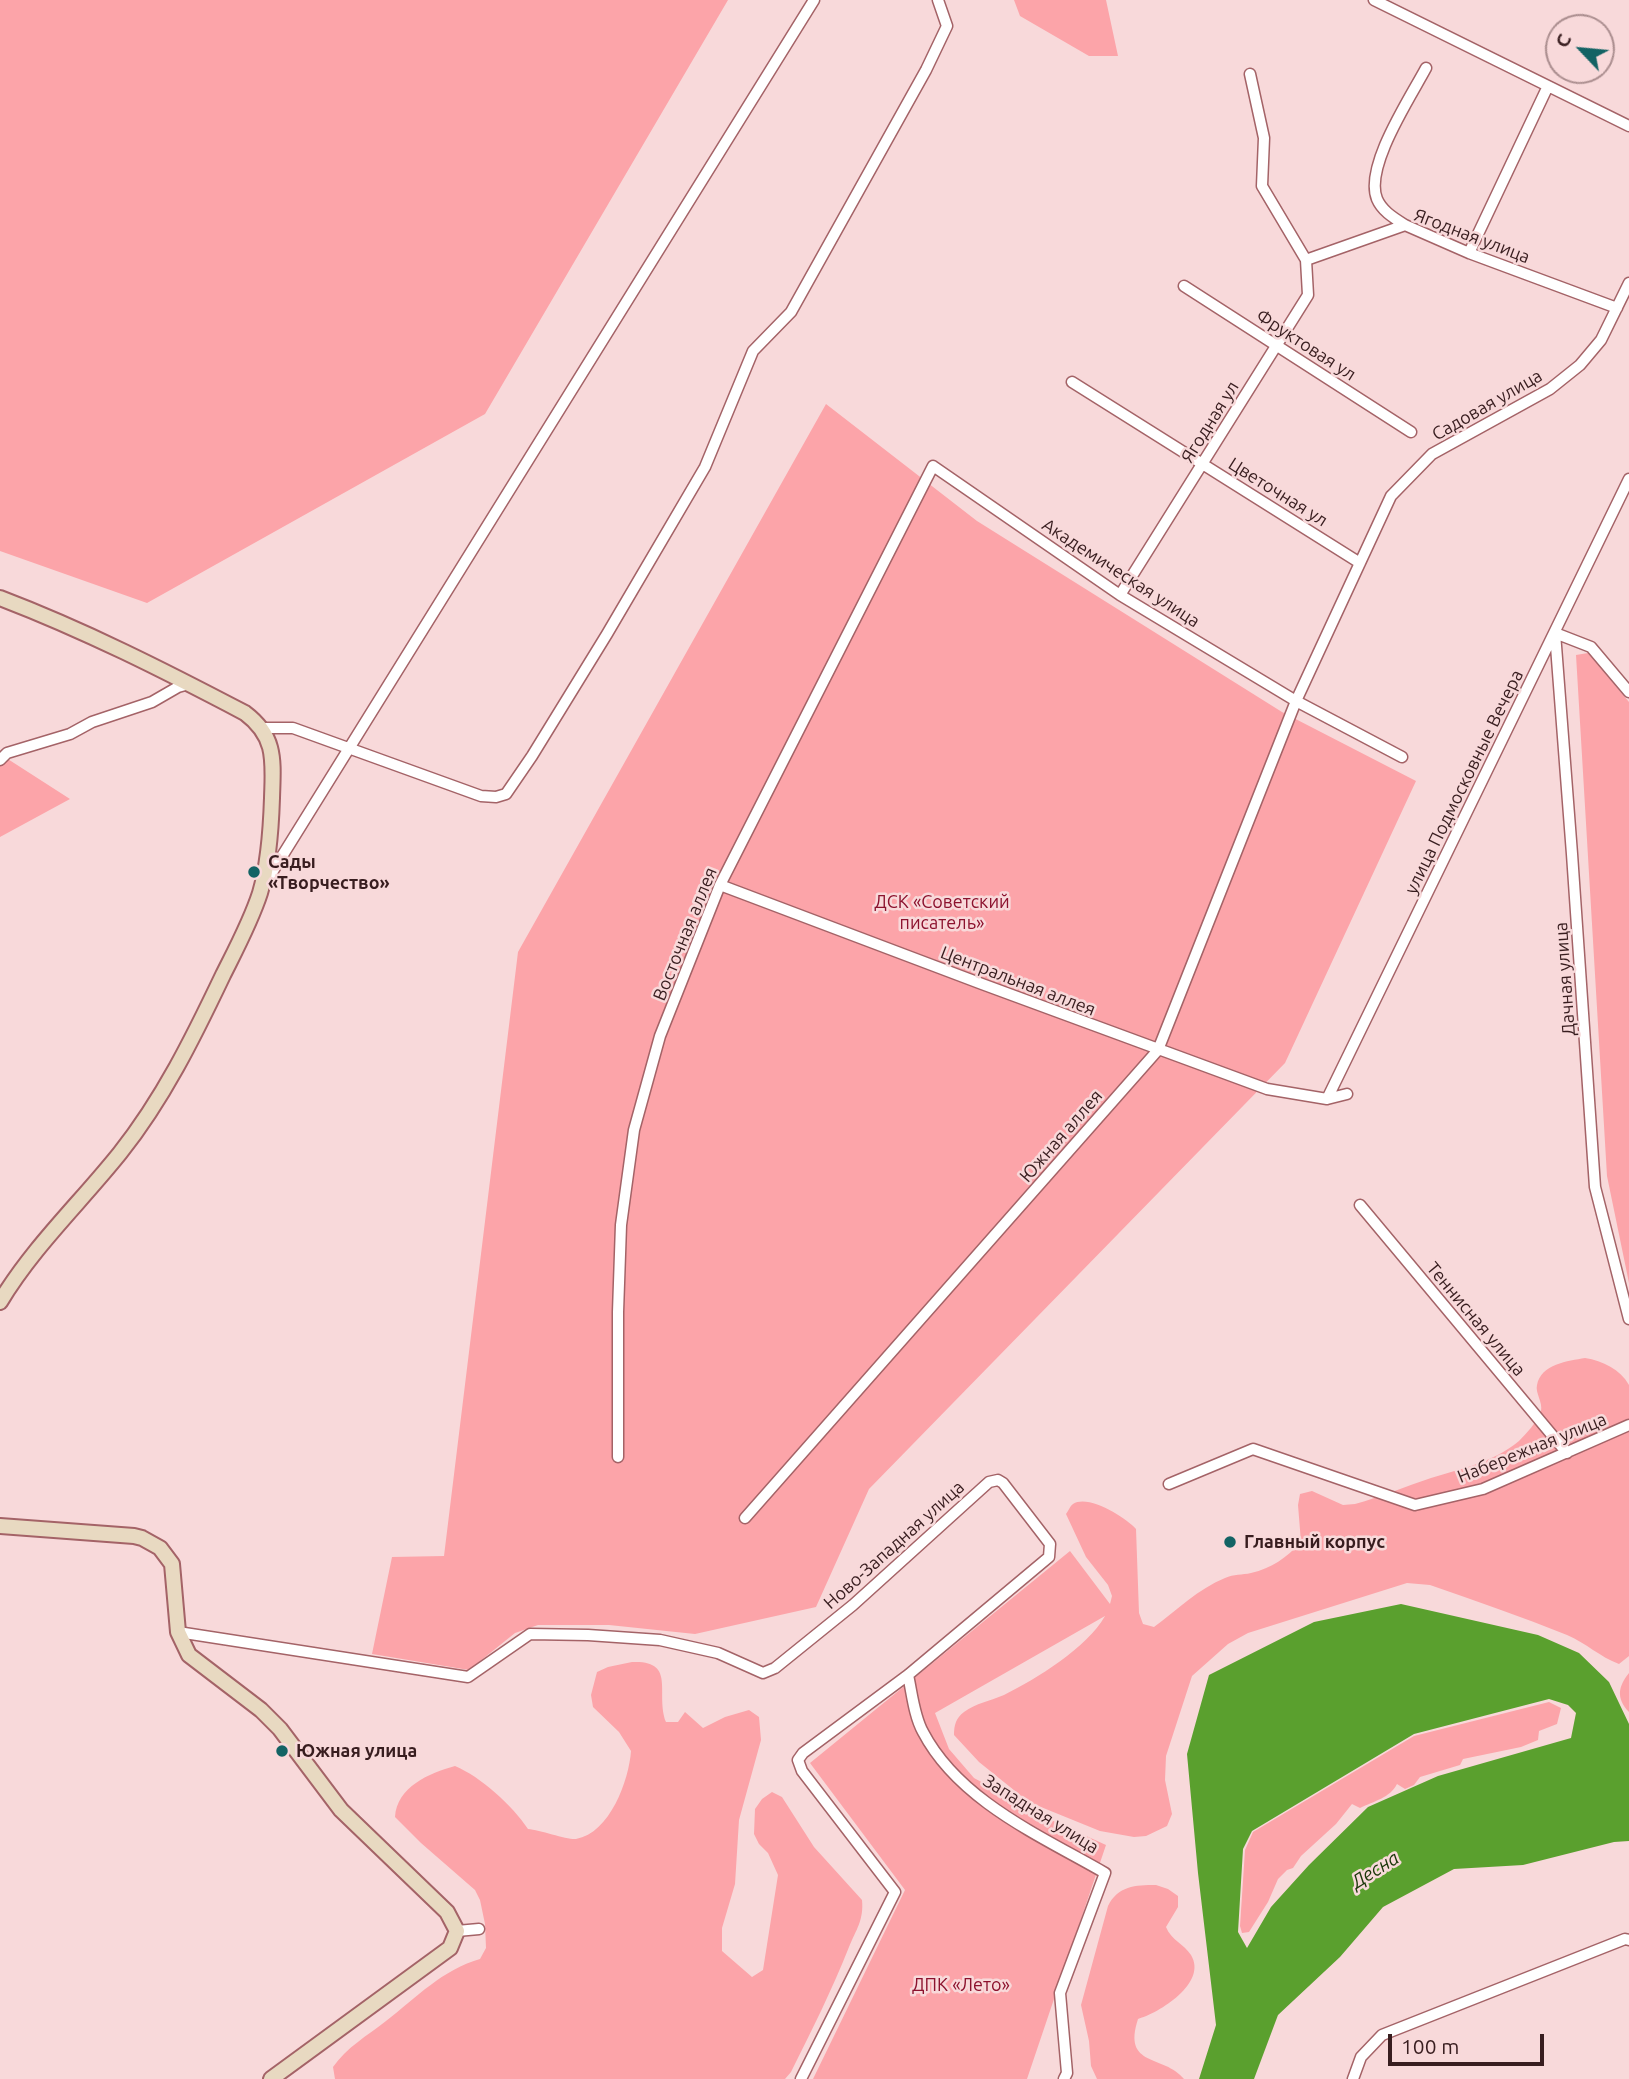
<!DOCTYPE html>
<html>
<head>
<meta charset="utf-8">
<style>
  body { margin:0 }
  #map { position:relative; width:1629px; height:2079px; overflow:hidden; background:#f8d9da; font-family:Ubuntu,sans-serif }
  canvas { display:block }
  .north { position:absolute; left:1545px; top:14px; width:70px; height:70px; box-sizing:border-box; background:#f8d9da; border:2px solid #ab8e8f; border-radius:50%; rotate:296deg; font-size:19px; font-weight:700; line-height:28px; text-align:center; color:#381d1f }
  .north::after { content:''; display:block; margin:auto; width:24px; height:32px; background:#136364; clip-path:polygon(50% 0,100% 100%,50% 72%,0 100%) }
  .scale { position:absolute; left:1388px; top:2034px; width:156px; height:32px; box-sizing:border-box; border:4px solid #381d1f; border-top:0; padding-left:9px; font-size:21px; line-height:24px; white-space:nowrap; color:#381d1f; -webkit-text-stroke:5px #f8d9da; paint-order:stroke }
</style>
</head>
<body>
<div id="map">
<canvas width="1629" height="2079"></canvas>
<div class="north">С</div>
<div class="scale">100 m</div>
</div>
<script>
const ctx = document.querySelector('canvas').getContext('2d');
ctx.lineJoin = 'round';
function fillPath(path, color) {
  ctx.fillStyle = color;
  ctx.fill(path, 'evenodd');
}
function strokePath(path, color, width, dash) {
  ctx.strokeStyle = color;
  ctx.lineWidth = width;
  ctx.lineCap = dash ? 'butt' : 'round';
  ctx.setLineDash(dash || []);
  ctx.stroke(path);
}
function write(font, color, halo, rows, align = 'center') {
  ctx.font = font + ' Ubuntu,sans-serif';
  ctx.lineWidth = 5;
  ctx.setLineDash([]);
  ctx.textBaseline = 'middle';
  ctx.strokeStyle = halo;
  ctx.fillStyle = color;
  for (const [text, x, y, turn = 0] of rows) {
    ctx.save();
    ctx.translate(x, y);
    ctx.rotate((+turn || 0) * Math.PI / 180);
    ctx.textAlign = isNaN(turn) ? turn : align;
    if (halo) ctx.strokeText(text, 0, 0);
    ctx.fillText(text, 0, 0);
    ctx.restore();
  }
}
fillPath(new Path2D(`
  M0,0h728l-243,414 -338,189 -147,-52z
  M1014,0h92l12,56h-29l-69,-40z
  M826,404l151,117 305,191 134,69 -131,282 -416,426 -53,118 -121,27 -86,-9h-71l-23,8 -46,37 -97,-16 20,-97 52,-1 74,-604z
  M1588,653l41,49v581l-22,-107 -31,-521z
  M0,754l70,45 -70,38z
  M1585,1358c18,3 35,11 44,27v271l-10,8c-19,-7 -33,-21 -52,-29 -45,-18 -91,-34 -137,-50l-23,-2 -159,50 -20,11 -36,32 -26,80 -1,24 7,34 -5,12 -21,10 -12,1 -34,-6 -64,-26 -11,-6 -46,-37 -25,-27c0,-10 2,-17 10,-23 12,-9 26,-11 40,-17 32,-16 83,-47 101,-79l-170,97 14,36 25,29 75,41 57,26 -79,234h-214l92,-189 -95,-127 260,-212 40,53 2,-8 -4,-11 -22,-28 -20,-43c3,-4 4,-8 7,-10 16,-10 53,14 63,25l3,84 4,11 11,3c23,-17 44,-38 71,-49 9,-4 17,-3 26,-5 21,-5 35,-15 50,-31l-3,-37 2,-11 12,-3 31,14 12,-1c26,-7 51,-18 76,-26 32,-10 61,-15 88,-37 7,-7 19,-20 22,-30 2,-9 -6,-18 -4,-26 4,-21 31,-24 48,-27z
  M632,1662c45,-2 23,31 34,60h12l7,-10 18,16 22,-11 24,-7 10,7 2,23 -22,80 -4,64 -13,44v23l30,26 11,-7 15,-95 -10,-22 -9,-9 -5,-10 1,-25 7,-10 10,-7 10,5 32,50 48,53c2,20 -6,30 -13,47 -17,43 -37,83 -58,125l-6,7h-450l-2,-12c14,-20 34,-31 53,-46 31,-24 56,-51 94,-62l6,-11 -1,-24 -5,-24 -5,-10 -54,-47 -26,-26c2,-30 34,-44 60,-51 26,11 57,39 73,63 12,1 40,11 48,10 34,-6 53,-59 55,-88l-12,-19 -26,-25 -2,-12 6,-23 11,-5z
  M1629,1673v39c-13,-14 -11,-25 0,-39z
  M1549,1702l12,6 -4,16 -18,7 -1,9 -17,7 -58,12 -3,6 -40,12 -6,8 -9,4 -8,-5c-7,14 -23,17 -37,24l-8,-4 -16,20 -35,32 -8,12 -6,2 -9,9 -10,23 -19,30 -7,1 -2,-7 5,-76 8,-18 161,-96z
  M1156,1885l12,4 10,7v11l-12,20c5,13 18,17 25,28 17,28 -32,58 -53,64 -16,49 26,35 46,60h-87l-6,-13 -2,-25 -8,-36 27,-99c10,-20 27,-21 48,-21z`), '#fca4a9');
fillPath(new Path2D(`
  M1401,1604l137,31 41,18 30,29 20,42v117l-15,1 -91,23 -69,4 -71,38 -43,50 -62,58 -24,64h-55l17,-54 -18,-152 -11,-119 22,-79 105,-53zM1549,1699l19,6 8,8 -5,25 -133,38 -70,31 -59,58 -38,42 -24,41 -9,-16 5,-83 9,-18 162,-97z`), '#5aa02e');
const street = new Path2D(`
  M1374,0l255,126
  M1250,74l14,64 -2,48 44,74 99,-35 64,28 148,55
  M1405,225c-11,-7 -23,-14 -28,-26 -13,-32 33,-101 49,-131
  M1469,253l79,-167
  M1184,286l227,146
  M1072,382l288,181
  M1120,595l188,-300 -2,-35
  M1629,692l-38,-45 -36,-14 17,221 23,333 34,132
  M262,728h31l188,68 15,1 10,-3 26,-38 75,-122 98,-167 48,-116 38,-39 135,-242 21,-44 -9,-26
  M0,760l7,-7 63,-19 22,-12 60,-20 26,-15 11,-3
  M266,882l548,-882
  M720,885l262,99 285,105 60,10 20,-5
  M1327,1099l302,-620
  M1360,1205l207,248
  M618,1457v-145l3,-87 13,-95 26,-94 60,-151 213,-419 187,129 176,106 106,56
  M1169,1484l84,-35 162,56 68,-16 146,-64
  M745,1518l413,-468 138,-349 95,-205 41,-42 118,-65 30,-24 21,-25 28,-57
  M178,1632l290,45 62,-43 58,1 72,5 58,13 45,20 12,-5 78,-63 136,-123 9,-2 5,3 47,61 -1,13 -141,118 -105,78 -5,7 4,11 93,121 -94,187
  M908,1675c4,18 6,41 15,57 36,69 118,104 182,141l-45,120 7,80 -3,6
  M457,1931l22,-2
  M1353,2079l8,-22 21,-22 243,-96 4,1`);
const secondary = new Path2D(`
  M0,598c84,32 165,73 245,115 32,24 28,49 27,85 -1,31 -3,65 -12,95 -9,28 -24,56 -37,82 -30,63 -60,124 -103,178 -40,50 -87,94 -120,149
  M0,1526l134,10 8,2 18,10 12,16 6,68 11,23 72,55 19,19 61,81 106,102 10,19 -7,17 -179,131`);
strokePath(street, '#a46367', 13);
strokePath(secondary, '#a46367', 18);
strokePath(street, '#fff', 10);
strokePath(secondary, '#e8d9c1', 14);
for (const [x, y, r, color] of [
  [254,872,7,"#136364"],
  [1230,1542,7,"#136364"],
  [282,1751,7,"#136364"]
]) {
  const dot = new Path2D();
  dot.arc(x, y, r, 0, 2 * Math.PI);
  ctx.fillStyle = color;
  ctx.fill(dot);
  strokePath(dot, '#f8d9da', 2.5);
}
write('18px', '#381d1f', '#f8d9da', [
  ["Ягодная улица",1472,236,21],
  ["Фруктовая ул",1306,345,33],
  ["Садовая улица",1487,405,-30],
  ["Ягодная ул",1210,422,-58],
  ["Цветочная ул",1278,492,32],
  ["Академическая улица",1121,573,33],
  ["улица Подмосковные Вечера",1464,782,-64],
  ["Восточная аллея",685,934,-68],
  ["Дачная улица",1565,979,-94],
  ["Центральная аллея",1018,981,21],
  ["Южная аллея",1061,1136,-49],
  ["Теннисная улица",1476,1319,50],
  ["Набережная улица",1532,1448,-22],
  ["Ново-Западная улица",894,1545,-42],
  ["Западная улица",1041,1814,32]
]);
write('bold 18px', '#381d1f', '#f8d9da', [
  ["Сады",268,862],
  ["«Творчество»",268,883],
  ["Главный корпус",1244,1542],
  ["Южная улица",296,1751]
], 'left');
write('18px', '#8c122e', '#f8d9da', [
  ["ДСК «Советский",942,902],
  ["писатель»",942,923],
  ["ДПК «Лето»",961,1985]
]);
write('italic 19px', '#1a3609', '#f8d9da', [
  ["Десна",1375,1870,-32]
]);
</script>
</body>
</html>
